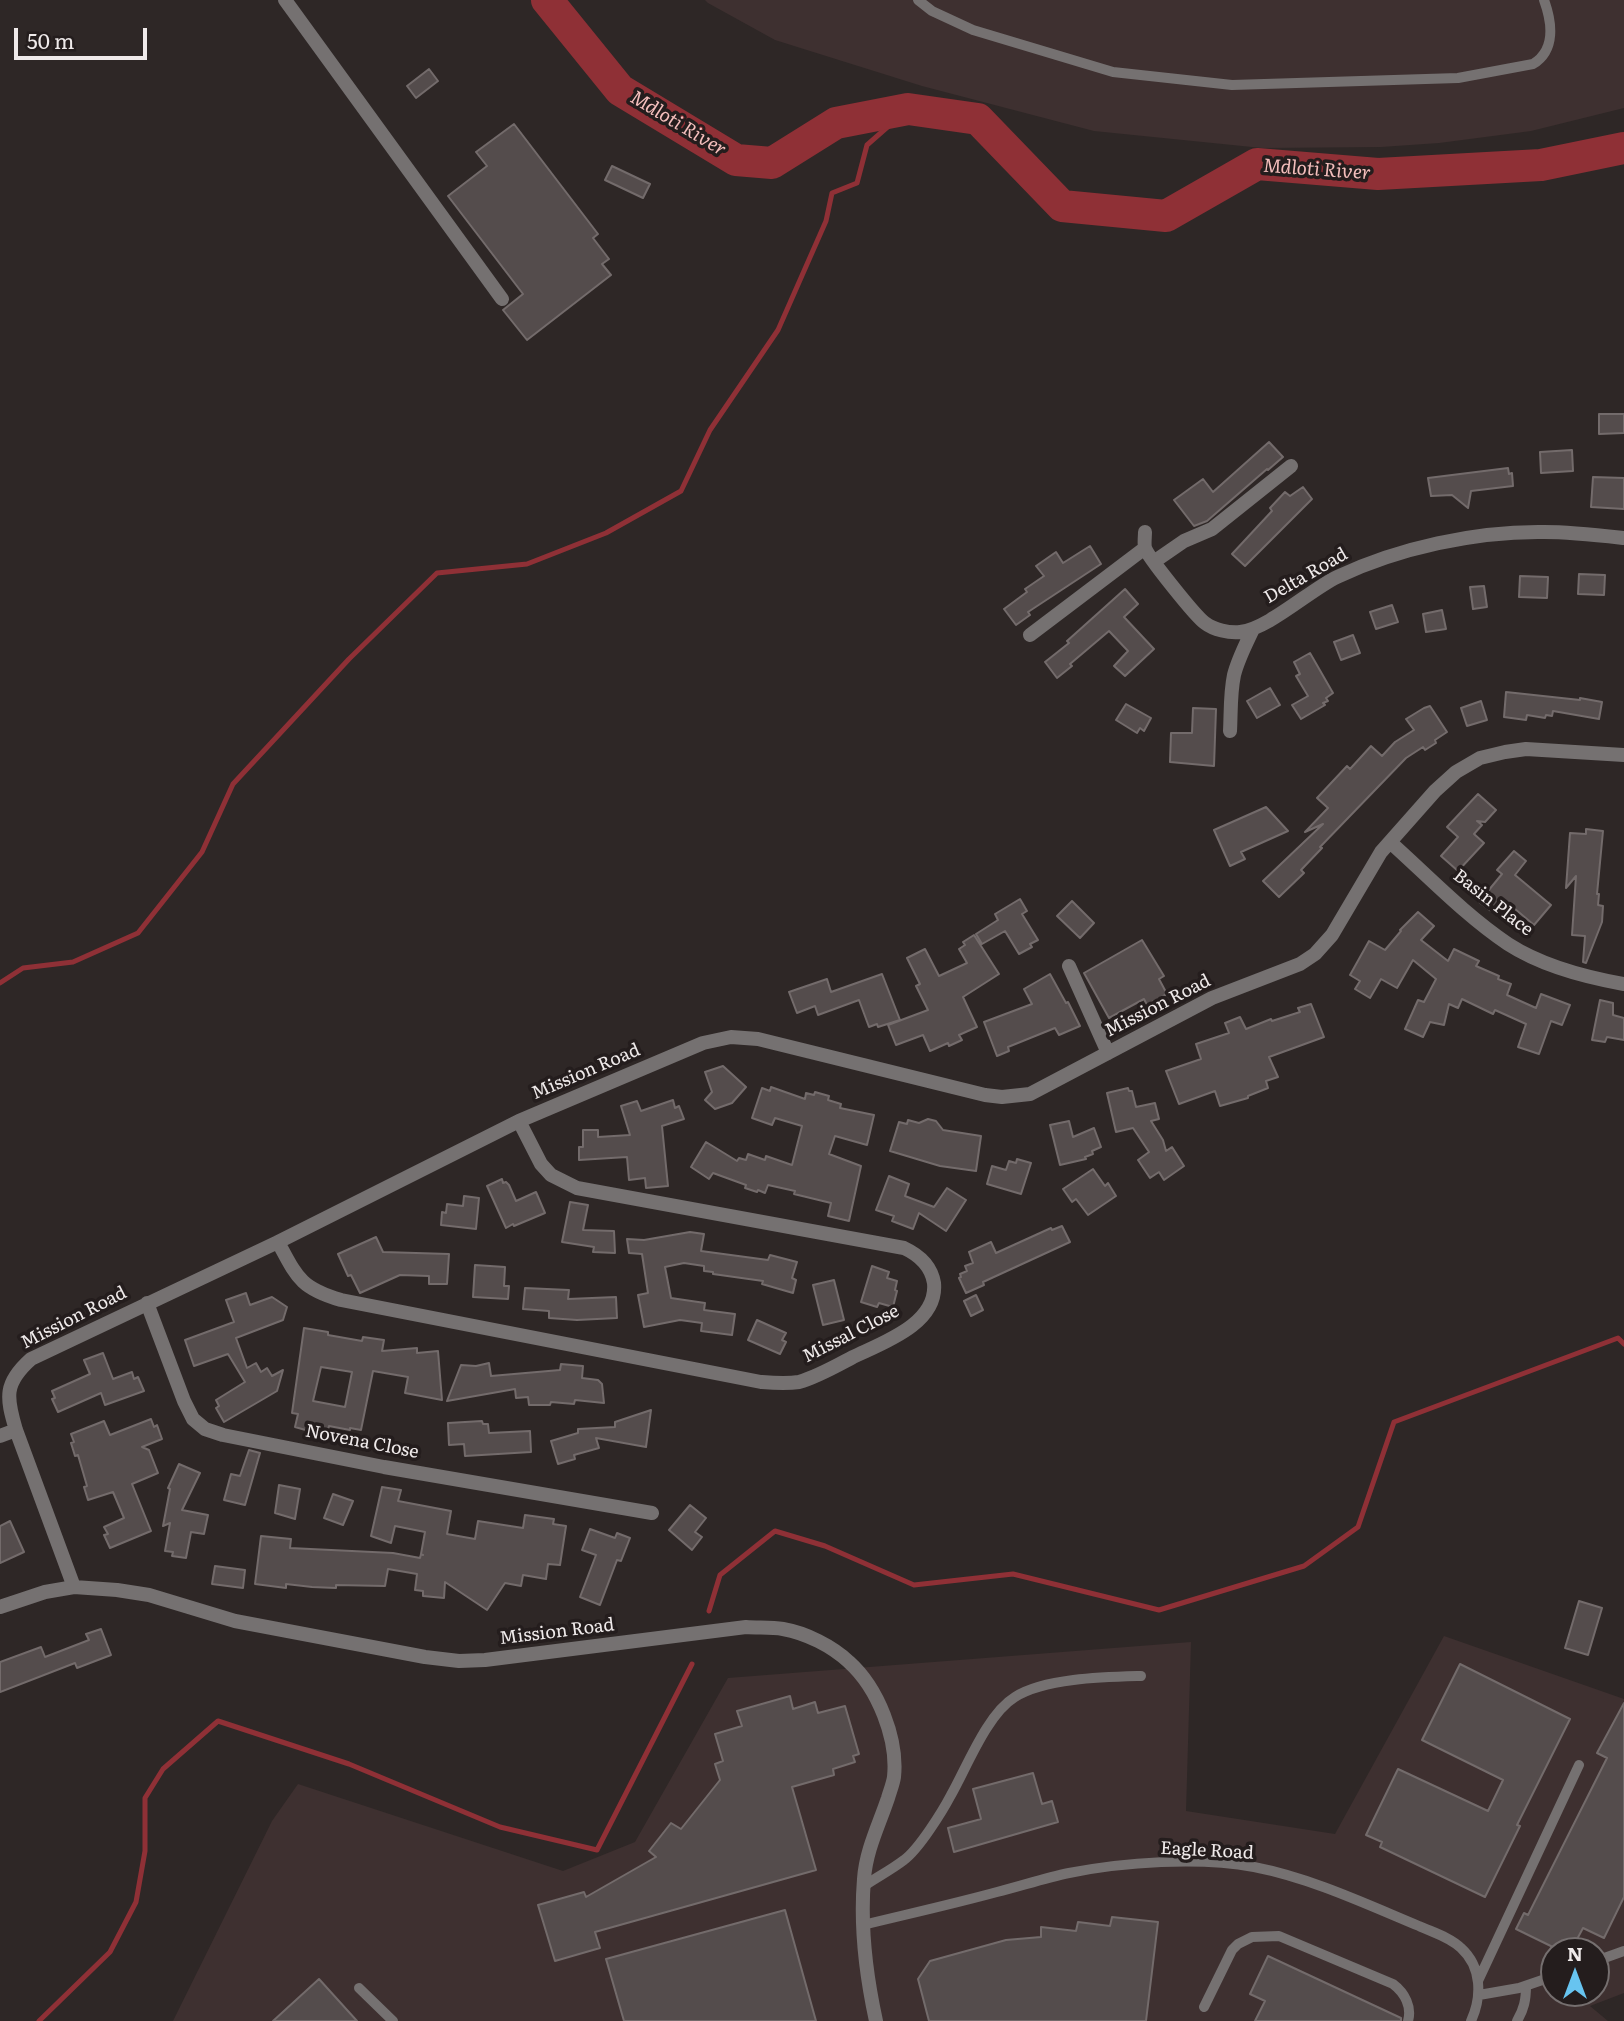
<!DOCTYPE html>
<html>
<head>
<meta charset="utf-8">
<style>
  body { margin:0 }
  #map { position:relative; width:1624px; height:2021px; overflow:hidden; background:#2e2726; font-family:Literata,serif }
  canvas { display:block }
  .north { position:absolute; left:1540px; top:1937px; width:70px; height:70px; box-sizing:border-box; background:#241d1d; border:2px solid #756f6f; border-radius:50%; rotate:0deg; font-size:19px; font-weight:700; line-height:28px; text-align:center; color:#efeaea }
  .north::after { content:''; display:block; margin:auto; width:24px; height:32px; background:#67c4f0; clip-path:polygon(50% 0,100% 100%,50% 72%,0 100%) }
  .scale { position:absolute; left:14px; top:28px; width:133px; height:32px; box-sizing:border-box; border:4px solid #efeaea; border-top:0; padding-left:9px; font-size:21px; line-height:24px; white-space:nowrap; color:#efeaea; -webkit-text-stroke:5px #241d1d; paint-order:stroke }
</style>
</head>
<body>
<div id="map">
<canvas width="1624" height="2021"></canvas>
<div class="north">N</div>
<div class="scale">50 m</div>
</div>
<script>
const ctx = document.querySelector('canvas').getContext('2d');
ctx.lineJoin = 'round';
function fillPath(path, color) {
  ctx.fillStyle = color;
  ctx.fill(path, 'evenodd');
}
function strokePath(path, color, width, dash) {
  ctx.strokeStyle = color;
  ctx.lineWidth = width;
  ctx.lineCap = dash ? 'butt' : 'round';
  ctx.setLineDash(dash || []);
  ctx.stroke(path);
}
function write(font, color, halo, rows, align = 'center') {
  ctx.font = font + ' Literata,serif';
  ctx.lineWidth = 7;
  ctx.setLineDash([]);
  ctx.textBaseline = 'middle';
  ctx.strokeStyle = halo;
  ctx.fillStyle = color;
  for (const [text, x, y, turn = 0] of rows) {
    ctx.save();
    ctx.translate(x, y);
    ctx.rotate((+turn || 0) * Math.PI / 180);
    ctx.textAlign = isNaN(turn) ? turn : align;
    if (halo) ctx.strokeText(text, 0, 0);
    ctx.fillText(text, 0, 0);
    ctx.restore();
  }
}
fillPath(new Path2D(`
  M705,0h919v108l-93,23 -92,12 -58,4 -119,1 -168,-17 -172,-45 -147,-46 -67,-37z
  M1444,1636l180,63v294l-34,13 18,15h-1435l99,-200 26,-37 265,87 72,-29 93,-164 463,-36 -5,169 149,23zM1554,1951h42v42h-42z`), '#3e3030');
strokePath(new Path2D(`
  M0,983l23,-15 50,-6 65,-29 64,-81 31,-68 116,-125 88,-86 90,-9 79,-31 75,-42 29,-61 68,-100 48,-109 6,-28 25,-10 10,-38 41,-36
  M709,1611l11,-36 55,-44 50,15 89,39 99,-11 146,36 145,-44 54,-39 36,-105 224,-84 6,6
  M39,2021l71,-69 26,-50 9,-51v-53l18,-29 55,-48 131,43 151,63 97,23 95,-186`), '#8f3036', 5);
strokePath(new Path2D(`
  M547,0l73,90 116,70 36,3 64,-40 72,-14 70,10 84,87 104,10 91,-52 121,10 163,-9 83,-17`), '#8f3036', 32);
const building = new Path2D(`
  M429,69l9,12 -22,17 -9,-12z
  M514,124l84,110 -5,4 16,21 -7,5 9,11 -84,65 -24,-30 20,-16 -75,-98 39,-30 -11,-14z
  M612,166l38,18 -7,14 -38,-18z
  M1599,414h25v19l-25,1z
  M1269,442l14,15 -15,13 -1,-1 -60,52 -13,5 -20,-26 29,-21 10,13z
  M1572,450l1,21 -32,2 -1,-21z
  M1508,468l1,6 3,-1 1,13 -42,5 -3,17 -16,-13 -21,1 -3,-18z
  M1593,477l31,1v31l-33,-2z
  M1303,487l9,12 -67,67 -13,-12 40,-43 -2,-3 15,-16 5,4z
  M1090,546l11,18 -73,48 2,3 -14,10 -12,-16 23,-17 -2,-3 19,-13 -8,-10 20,-14 7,11z
  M1579,574l26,1 -1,20 -26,-1z
  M1520,576l28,1 -1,21 -28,-1z
  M1484,586l3,21 -14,2 -3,-22z
  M1125,589l13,15 -14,13 30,32 -29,27 -11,-10 14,-15 -19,-20 -39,33 2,2 -15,12 -12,-16 24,-19 -2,-2z
  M1392,605l6,17 -22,7 -6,-17z
  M1442,610l4,19 -20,3 -3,-18z
  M1353,635l7,18 -19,7 -7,-18z
  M1310,653l23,40 -7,5 2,3 -5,2 2,2 -24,14 -9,-14 16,-9 -12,-20 4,-2 -6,-12z
  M1270,688l10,17 -23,13 -10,-17z
  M1506,692l74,8v-2l22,4 -3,17 -46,-8 -1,5 -6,-1 -1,3 -18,-3 -1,5 -22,-3z
  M1481,701l6,19 -20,6 -6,-18z
  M1126,704l25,14 -7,13 -4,-3 -3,5 -21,-13z
  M1430,706l17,26 -12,8 1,3 -11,7 -2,-3 -17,11 -86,89 2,1 -21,22 3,3 -25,24 -16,-16 60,-57 -18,8 23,-24 -11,-10 30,-32 3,3 21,-23 11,10 13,-14 19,-12 -8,-11 18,-11z
  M1193,708l23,1 -2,57 -44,-4 1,-29h21z
  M1478,794l18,16 -11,12 -8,-1 5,4 -8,9 10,9 -26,28 -17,-15 17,-19 -11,-10z
  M1266,807l22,24 -47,21 4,7 -15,7 -16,-36z
  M1586,829l17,2 -6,63h2l-1,11 5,1 -1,16 -16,41 -3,-1 2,-26 -13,-1 4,-59 -10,12 4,-55 16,1z
  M1514,851l12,10 -11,14 36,30 -17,20 -32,-27 -11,13 -12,-9 23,-28 -5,-4z
  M1020,899l7,12 -5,3 16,26 -8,4 2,3 -13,7 -14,-23 -23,13 -6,-10 22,-14 -3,-6z
  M1072,901l22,22 -14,15 -23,-22z
  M1418,912l16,14 -13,14 27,21 6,-12 25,12 -3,5 23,10 -1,3 13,5 -4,11 29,13 5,-14 29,11 -8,20 -11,-4 -12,33 -21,-7 8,-23 -31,-14 -2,4 -31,-15 -4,9 -9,-4 -5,21 -14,-3 -7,15 -18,-8 13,-29 6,2 12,-23 -23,-19 -16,28 -16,-9 -11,19 -15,-9 5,-8 -10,-6 19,-34 16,9 16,-19 -1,-1z
  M974,935l25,39 -36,23 14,30 -18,8 3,5 -13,6 -1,-3 -18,8 -7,-16 -27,10 -8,-20 40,-15 -12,-24 4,-2 -13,-26 18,-9 14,27 28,-13 -8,-14 6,-4 -2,-3z
  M1142,940l22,36 -5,3 8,15 -20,11 -3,-6 -35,19 -25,-45z
  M882,974l18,46 -22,7 -1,-3 -8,3 -10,-27 -41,15 -3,-9 -18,7 -8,-21 38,-13 4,13z
  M1050,974l16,29 2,-1 12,24 -21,9 -4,-7 -47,19 1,4 -12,5 -13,-34 48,-18 -8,-15z
  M1600,1000l13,3v12l11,3v22l-17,-3 -2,5 -13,-2z
  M1311,1004l13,33 -55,20 9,20 -12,4 2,7 -20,8v2l-28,8 -5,-15 -36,13 -13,-33 35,-12 -5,-15 33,-11 -4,-10 15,-6 6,12 25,-10 1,2 28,-9 -2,-4z
  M723,1066l23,21 -14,16 -17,6 -10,-9 7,-8 -7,-20z
  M771,1087l34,12 1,-6 8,2 1,-3 14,4 -1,4 13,4 -1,4 34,7 -7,30 -32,-9 -6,18 32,12 -12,55 -21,-5 3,-13 -37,-9 1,-3 -27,-6 -3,8 -7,-3 -1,2 -12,-4 1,-3 -33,-12 -4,6 -18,-12 15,-25 31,19 2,-3 7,2 2,-6 17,6 1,-4 26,9 10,-39 -27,-8 -3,7 -20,-7 10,-30 8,3z
  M1128,1088l1,3h3l4,16 19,-4 4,16 -8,2 12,19 3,11 6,-4 12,19 -20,14 -5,-8 -9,6 -12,-18 11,-8 -16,-24 -17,4 -9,-39z
  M673,1100l2,8 4,-2 5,13 -22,7 6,60 -22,2 -1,-10 -16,2 -2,-23 -48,3v-13h4v-17h15v7l32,-2 -9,-29 16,-5 4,10z
  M928,1119l8,2 7,9 38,6 -5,35 -36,-5 -50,-15 9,-29 8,2 1,-4 11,3z
  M1069,1121l4,16 21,-9 7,19 -9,4 1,3 -8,3 1,2 -26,6 -10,-40z
  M1017,1159l14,4 -10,31 -34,-10 5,-18 14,4 3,-9 7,2z
  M1093,1169l12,17 3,-3 8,13 -28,19 -12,-16 -4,3 -9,-13z
  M889,1176l20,8 -4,12 29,11 13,-19 19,12 -20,31 -27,-18 -6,16 -21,-8 2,-5 -18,-6z
  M502,1179l1,4 3,-1 3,3 7,16 20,-9 9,21 -31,13 -1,-2 -7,4 -19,-42z
  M464,1196l15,2 -3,31 -35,-4 1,-13 4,1 1,-9 16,2z
  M570,1202l18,3 -5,25 31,1 1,22 -22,-1 1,-5 -32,-5z
  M1062,1226l8,16 -87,40 1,3 -18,8 -7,-15 2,-1 -1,-3 7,-3 -2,-5 8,-3 -4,-11 22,-10 5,11 55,-25 1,2z
  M690,1232l14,2 -3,17 67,9 2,-5 27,7 -5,16 4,2 -3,13 -31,-9 1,-3 -50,-7v-2l-9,-1v-5l-20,-3 -19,4 6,31 34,5 -1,7 31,4 -3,21 -31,-4 1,-8 -22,-3 -36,7 -6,-32 10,-2 -6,-39 -13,-1 -2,-14 17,1z
  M376,1237l7,15 66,2 -2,30h-18v-8l-29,-1 -40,18 -9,-18 -3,1 -10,-22z
  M475,1265l30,2 -1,19h5l-1,13 -35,-2z
  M872,1266l17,6 -2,6 10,3 -2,9 2,1 -4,16 -14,-4 -2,4 -16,-5z
  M834,1280l10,40 -21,5 -10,-40z
  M525,1288l44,2 -1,9 48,-2 1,21 -40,2 -28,-2v-7l-26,-2z
  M246,1293l4,12 22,-8 15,10 -4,13 -47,18 11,30 9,-5 5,9 6,-4 5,8 11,-6 -6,21 -53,31 -8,-14 3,-2 -3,-6 29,-18 -17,-28 -34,12 -9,-26 49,-18 -8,-22z
  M976,1295l7,15 -12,6 -7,-15z
  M757,1320l29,13 -4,7 4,2 -6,12 -32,-14z
  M304,1328l24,4v3l34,6 1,-4 21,3 -2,11 35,-3v5l21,-2 4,49 -37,-7 3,-16 -35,-6 -12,59 -11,-2v2l-21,-4 -1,4 -18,-4 -1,5 -14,-4 3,-13 -6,-1zM321,1367l31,5 -7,35 -32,-6z
  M103,1353l10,26 19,-7 2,7 4,-2 6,14 -39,14 -4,-12 -43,19 -6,-13 3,-1 -3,-7 38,-17 -6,-14z
  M489,1363l2,13 69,-6 1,-6 22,2 -1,12 16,2 4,4 2,19 -29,-3 -1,4 -23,-2 -1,3h-21l-1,-8 -12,1 -1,-9 -68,12 14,-36 15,1z
  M651,1410l-5,37 -50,-9 3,10 -25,7 1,4 -17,5 -7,-23 27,-8v-4l37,-2v-5z
  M151,1419l3,8 3,-2 5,14 -20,8 7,3 9,23 -26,11 19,47 -41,17 -6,-13 4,-1 -4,-7 20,-9 -11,-26 -25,8 -4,-13 3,-1 -9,-31 -3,1 -4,-13 3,-1 -3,-8 33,-13 6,14z
  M482,1421l1,3h5l1,9 41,-2 1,21 -66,4 -1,-12 -15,1 -1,-22z
  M249,1450l11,3 -15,52 -21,-5 7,-26 9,2z
  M179,1464l21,9 -18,37 26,5 -4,19 -13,-2 -5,26 -14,-2 1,-4 -8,-1 5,-28 -7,3 7,-37 -2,-1z
  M279,1485l21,4 -5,30 -20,-6z
  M382,1487l19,3 -3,11 53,10 -4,23 28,5 3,-18 45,7 2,-13 29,4 -1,5 13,2 -6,39 -12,-1 -2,15 -23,-4 -2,11 -16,-3 -18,27 -42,-28 -1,16 -21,-2v-5l-8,-1 2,-16 -29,-5 -3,17 -49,-1v3l-24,-1 -26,-3v4l-31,-4 6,-48 30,3 -1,9 103,5 27,5 1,-4 2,1 -2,-1 4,-22 -30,-6 -4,17 -20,-7z
  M333,1494l20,7 -10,24 -19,-7z
  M690,1505l16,13 -11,14 7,5 -10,13 -23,-20z
  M10,1521l14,31 -24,11v-37z
  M590,1529l25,9 2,-5 13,5 -9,23 -4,-1 -17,45 -20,-8 16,-42 -14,-5z
  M215,1566l30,4 -2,18 -31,-4z
  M1579,1601l23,7 -14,47 -23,-7z
  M101,1629l10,26 -34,13 -2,-5 -75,29v-30l41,-15 4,10 44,-17 -3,-6z
  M1460,1664l110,55 -53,106 3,1 -35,71 -105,-50 2,-5 -16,-7 32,-66 90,42 15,-31 -81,-40z
  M790,1696l3,13 22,-7 3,11 27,-7 14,48 -6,2 2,6 -22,7 1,6 -42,12 24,83 -221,62 5,16 -45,13 -17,-56 46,-13 2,5 70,-40 -7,-6 22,-28 10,6 39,-49 -5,-16 8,-3 -8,-27 27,-8 -5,-15z
  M1624,1703v194l-20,41 -21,-10 -8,15 -5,-2 -5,10h-4l-45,-22 8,-16 4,2 79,-157 -10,-5z
  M1033,1773l9,31 10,-3 6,21 -104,30 -6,-24 33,-9 -8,-30z
  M785,1910l31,111h-192l-18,-62z
  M1112,1917l46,5 -12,99h-217l-11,-42 12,-18 76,-21 35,-3v-10l35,4 2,-9 32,4z
  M1268,1956l133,62v3h-146l10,-20 -15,-7z
  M319,1979l38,42h-84z`);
fillPath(building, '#544c4c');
strokePath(building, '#736b6b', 2);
strokePath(new Path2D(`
  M918,0l14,11 41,19 140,42 119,13 226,-7 75,-14c23,-14 19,-42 11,-64
  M864,1886c13,-9 27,-16 40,-26 15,-11 38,-48 47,-65 16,-28 36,-81 64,-98 30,-19 90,-20 126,-21
  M863,1925c45,-11 90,-21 134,-33 24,-6 48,-14 72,-19 55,-11 129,-16 185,-6 57,11 112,37 165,59 13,6 31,11 42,22 21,19 21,49 10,73
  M1596,1961l28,-10
  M1478,1981l101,-216
  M359,1988l34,33
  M1479,1995l40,-7 35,-12
  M1204,2007l28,-57 6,-6 14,-7 27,-1 114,48c12,9 19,23 15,37
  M1517,2021c7,-12 9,-21 9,-35`), '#757171', 10);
strokePath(new Path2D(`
  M285,0l217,299
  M1145,532c0,4 -1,12 0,16 3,9 51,69 60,75 9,7 24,10 35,9 28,-3 70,-42 97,-55 61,-29 139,-46 207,-45 27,0 53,3 80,6
  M1155,561l29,-20 28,-12 79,-63
  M1030,635l115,-87
  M1230,731c1,-18 0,-37 4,-56 4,-16 12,-31 19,-46
  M1390,842c38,34 75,73 118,102 34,22 76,33 116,40
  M1069,966l39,87
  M278,1242c19,35 22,46 63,58l420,82c13,1 25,2 38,0 18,-5 37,-16 54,-25 29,-14 85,-33 81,-74 -3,-18 -15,-28 -30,-35l-327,-60 -26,-13 -10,-11 -22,-43
  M147,1303l37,98 9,18 12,10 18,6 161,32 268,46
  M0,1436l16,-6
  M0,1607l45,-15 29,-5
  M876,2021c-10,-46 -16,-95 -12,-142 2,-29 15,-54 24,-81 2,-7 5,-14 6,-21 4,-38 -16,-89 -45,-115 -17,-16 -43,-29 -66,-33 -12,-2 -25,-1 -37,-2l-261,33 -26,1 -34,-4 -190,-36 -86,-26 -32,-5 -43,-3 -58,-157c-10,-33 -12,-47 15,-71l247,-117 241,-121 184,-78 28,-6 27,2 227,56 17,2 28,-3 182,-96 88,-34 15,-10 17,-19 49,-83 54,-61 21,-19 24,-14 25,-6 21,-3 98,6`), '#757171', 14);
write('18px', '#efeaea', '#241d1d', [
  ["Delta Road",1306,576,-30],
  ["Basin Place",1493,903,38],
  ["Mission Road",1158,1006,-27],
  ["Mission Road",586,1072,-23],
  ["Mission Road",74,1318,-27],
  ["Missal Close",851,1334,-27],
  ["Novena Close",362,1442,11],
  ["Mission Road",557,1632,-7],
  ["Eagle Road",1207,1851,3]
]);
write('italic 19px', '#f4bebc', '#241d1d', [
  ["Mdloti River",678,124,31],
  ["Mdloti River",1317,170,4]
]);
</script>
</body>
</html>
